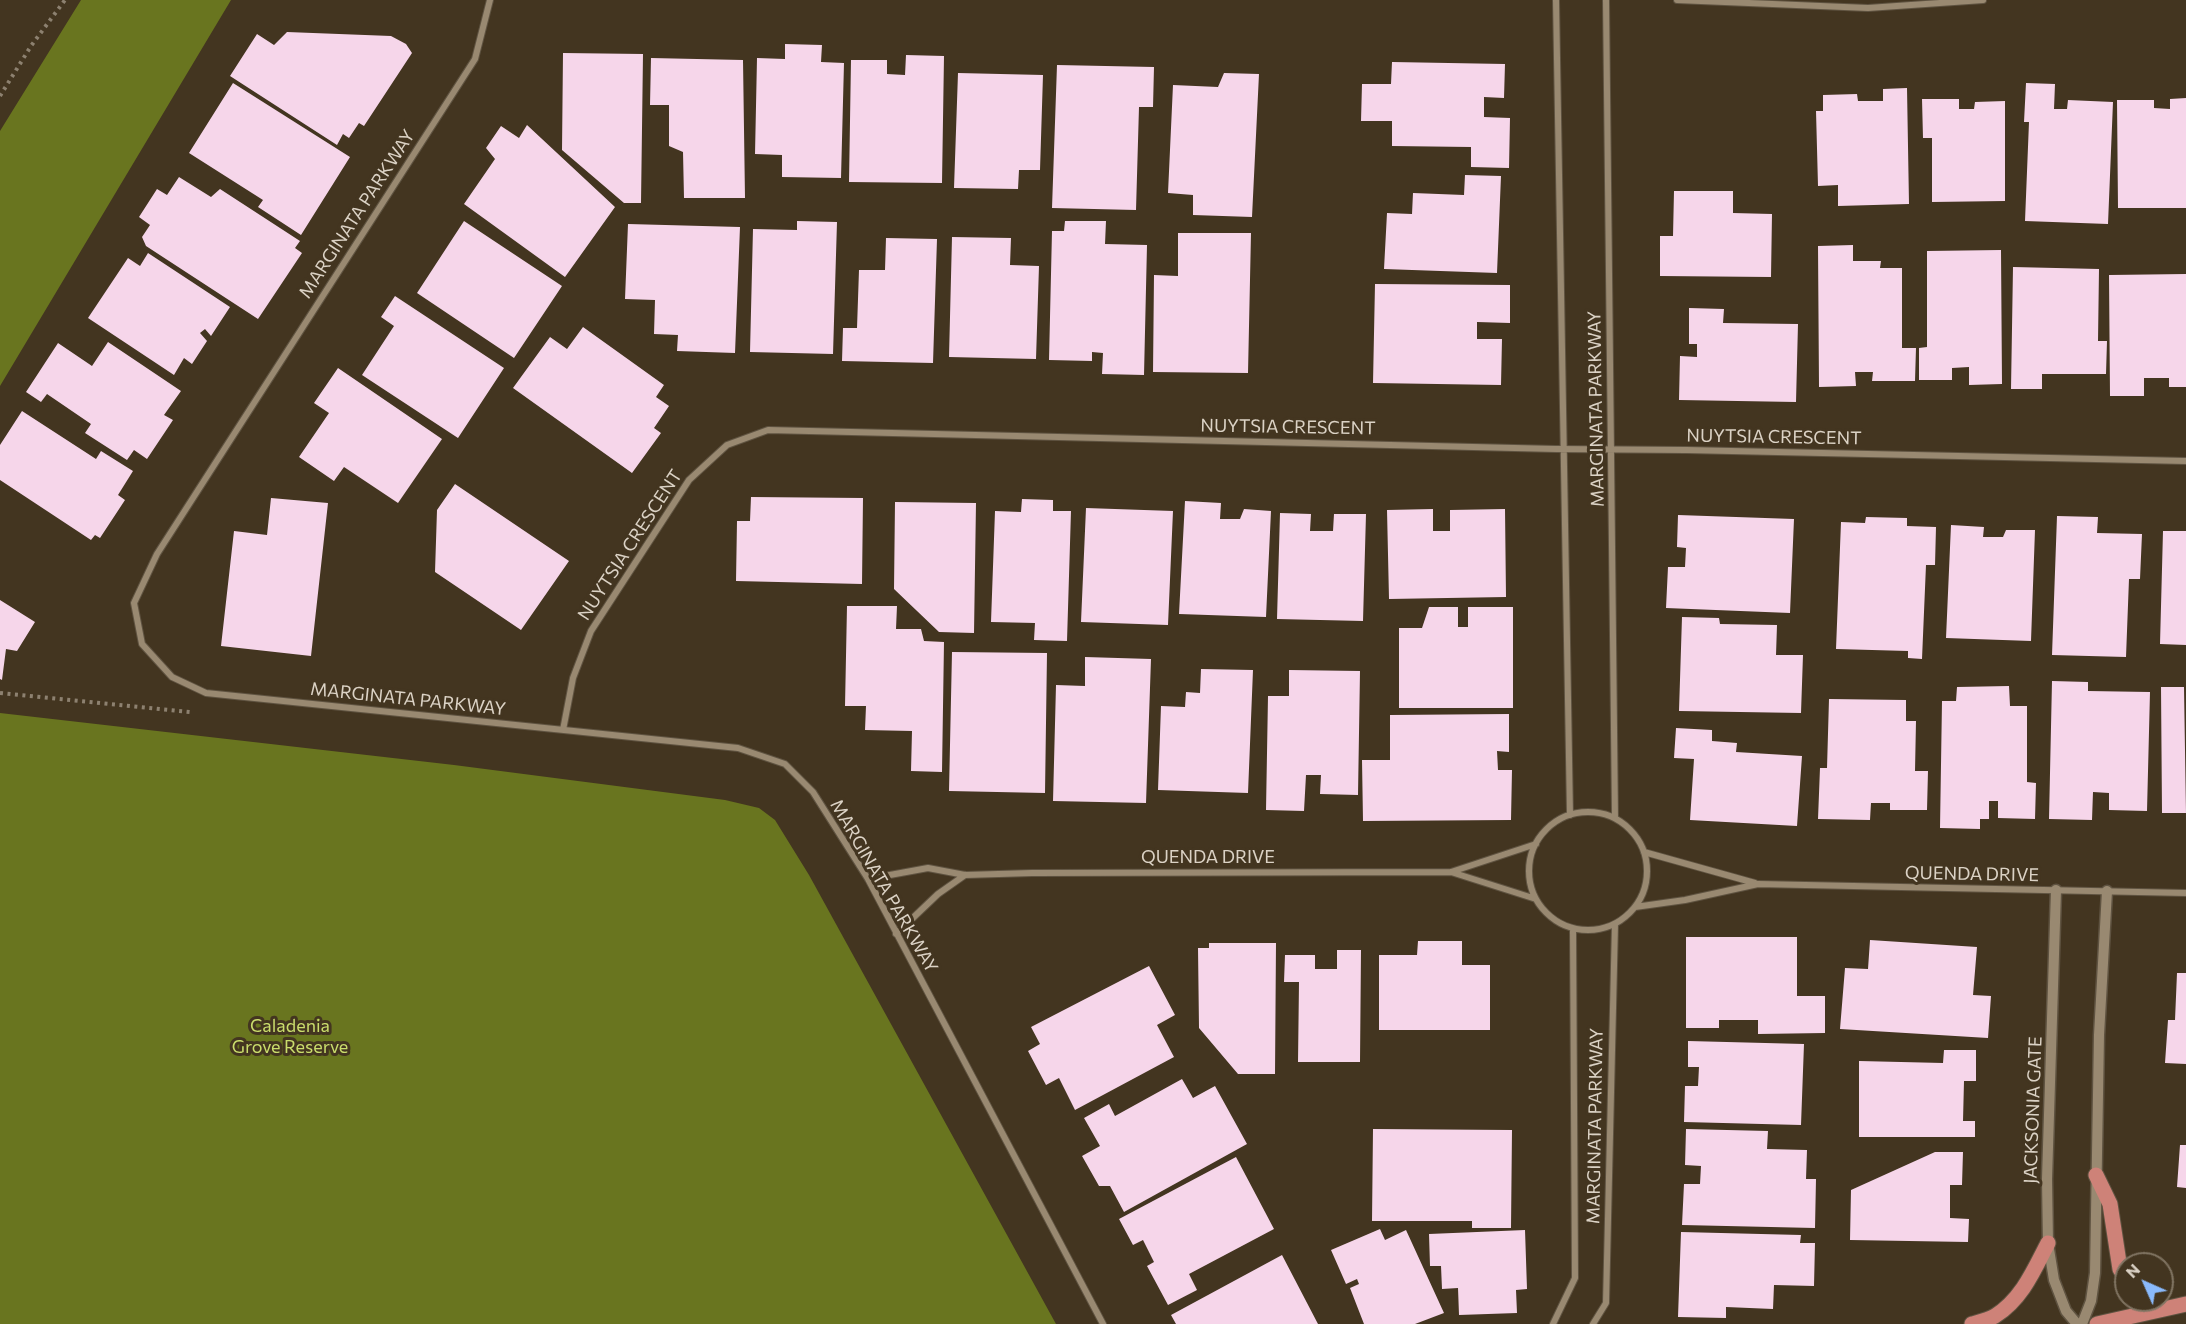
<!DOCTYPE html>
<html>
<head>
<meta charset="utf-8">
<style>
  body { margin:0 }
  #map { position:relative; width:2186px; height:1324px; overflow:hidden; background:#433520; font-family:Commissioner,sans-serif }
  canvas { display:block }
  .north { position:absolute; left:2114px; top:1252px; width:60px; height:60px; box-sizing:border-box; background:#433520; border:2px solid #807462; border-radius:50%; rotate:315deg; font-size:16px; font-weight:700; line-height:24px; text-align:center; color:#dbd2c5 }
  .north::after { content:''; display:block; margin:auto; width:21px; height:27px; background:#8abafc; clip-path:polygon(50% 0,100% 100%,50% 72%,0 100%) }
</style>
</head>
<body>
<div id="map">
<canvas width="2186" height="1324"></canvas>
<div class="north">N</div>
</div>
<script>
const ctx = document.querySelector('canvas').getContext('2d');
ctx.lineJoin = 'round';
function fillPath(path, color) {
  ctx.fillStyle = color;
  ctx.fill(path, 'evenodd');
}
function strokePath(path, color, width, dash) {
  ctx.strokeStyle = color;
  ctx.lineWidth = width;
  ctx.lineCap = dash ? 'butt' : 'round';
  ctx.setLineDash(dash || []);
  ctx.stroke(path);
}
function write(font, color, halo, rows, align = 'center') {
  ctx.font = font + ' Commissioner,sans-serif';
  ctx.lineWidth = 6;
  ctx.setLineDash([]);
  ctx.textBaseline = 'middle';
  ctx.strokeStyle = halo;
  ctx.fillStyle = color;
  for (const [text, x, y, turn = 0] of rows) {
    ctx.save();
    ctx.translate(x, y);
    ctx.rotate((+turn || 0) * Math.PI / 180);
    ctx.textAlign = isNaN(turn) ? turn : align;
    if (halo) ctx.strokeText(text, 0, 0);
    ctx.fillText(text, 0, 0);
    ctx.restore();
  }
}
fillPath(new Path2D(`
  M81,0h150l-231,386v-255z
  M0,713l454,52 271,35 34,8 16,12 34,55 247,449h-1056z`), '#69751f');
fillPath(new Path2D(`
  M287,32l104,4 15,8 6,9 -48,73 -5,-3 -10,15 -6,-4 -6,11 -107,-69 27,-42 17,11z
  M785,44l37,1 -1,17 23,1 -3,115 -59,-1v-22l-27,-1 2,-96 28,1z
  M563,53l80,1 -2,149h-17l-62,-53z
  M906,55l38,1 -2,127 -93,-1 2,-122h36v14l18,1z
  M651,58l92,2 2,138h-61l-1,-46 -14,-6v-41h-19z
  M1392,62l113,2 -1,34 -20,-1v20l26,1 -1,50 -38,-1v-20l-79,-1v-25h-31l1,-37h29z
  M1057,65l97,2 -1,40h-14l-3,103 -84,-2z
  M958,73l85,2 -3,95h-21l-1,19 -64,-1z
  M1224,73l35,1 -7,143 -59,-2v-20l-25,-2 5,-108 45,2z
  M233,83l117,74 -49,78 -43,-28 5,-7 -74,-47z
  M2026,83l29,1 -1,25h13l1,-9 45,2 -5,122 -83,-3 4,-99h-5z
  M1907,88l2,116 -71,2v-21l-20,1 -2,-75h7v-16l34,-1 1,7h25v-12z
  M2186,98v110h-68l-1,-108h37v8l16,1v-10z
  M1922,99h37v10h15l1,-7 30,-1v100l-73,1v-64h-9z
  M527,125l88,82 -50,70 -101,-73 31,-45 -9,-11 15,-22 18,12z
  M1465,175l36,1 -4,97 -113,-4 3,-56 25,1 1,-21 51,2z
  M179,177l32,20 9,-8 80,52 -5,7 7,5 -44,66 -112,-73 -4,-9 8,-12 -11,-8 18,-28 10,6z
  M1674,191h59v22l39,1 -1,63 -111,-1v-40h13z
  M464,221l98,65 -48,72 -97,-65z
  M797,221l40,1 -4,132 -83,-2 3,-123 44,1z
  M1065,221h41l-1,23 42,1 -3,130 -42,-1 1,-21 -11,-1v9l-43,-1 3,-129h12z
  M628,224l112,3 -5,126 -58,-2 1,-16 -24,-1 1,-34 -30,-1z
  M1178,233h73l-3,140 -95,-1 1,-97 24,1z
  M952,237l59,1 -1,27 29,1 -3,93 -87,-2z
  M886,238l51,1 -4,124 -91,-2 1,-33h14l2,-58h26z
  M1853,245v16h28l-1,7h22v80h14l-1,33h-43l1,-9h-18l1,14 -37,1 -1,-141z
  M2001,250l1,134 -33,1v-18l-17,1v12h-33v-32l8,-1v-96z
  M148,253l82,54 -19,29 -6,-7 -5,4 7,8 -15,23 -8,-6 -10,17 -86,-57 40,-60 12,8z
  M2013,267l86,2 -1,72h9l-1,33h-64v15h-31z
  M2186,274v113h-17v-9h-25v18h-34l-1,-121z
  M1375,284l135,1v38l-33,-1v17h25l-1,46 -128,-2z
  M395,296l109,72 -46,70 -96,-63 32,-49 -13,-9z
  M1689,308l35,1 -1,14 75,1 -2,78 -117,-2 1,-44 17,1v-13h-8z
  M583,327l81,58 -8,12 13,9 -15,22 7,5 -29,40 -119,-85 37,-51 17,12z
  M108,342l73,49 -17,24 9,5 -26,39 -13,-9 -7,10 -42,-27 6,-9 -44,-30 -6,8 -15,-10 32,-49 34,23z
  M338,368l104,71 -44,64 -54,-36 -10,14 -35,-24 30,-44 -15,-10z
  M22,411l74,48 5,-8 32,20 -15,24 7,5 -25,38 -5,-3 -4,5 -91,-60v-35z
  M455,484l114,77 -48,69 -86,-58 2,-62z
  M751,497l112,1 -1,86 -126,-3 1,-60h13z
  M271,498l57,5 -17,153 -90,-10 13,-115 33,4z
  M1022,499l31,1v11h18l-4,130 -33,-1 1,-17 -44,-1 4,-111 26,1z
  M1185,501l36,2 -1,16h20l4,-10 27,2 -5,106 -87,-3z
  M895,502l81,1 -2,130 -35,-1 -45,-43z
  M1086,508l87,3 -5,114 -87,-3z
  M1433,509v22h17v-21l55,-1 1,88 -117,2 -2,-89z
  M1280,513l31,1 -1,17h23l1,-17h32l-3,107 -86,-2z
  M1678,515l116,4 -4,94 -124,-5 2,-41h17l1,-19 -9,-1z
  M2057,516l41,1 -1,16 45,1 -2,45h-11l-3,78 -74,-2z
  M1866,517l41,1v8l29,1 -1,38h-9l-4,94 -14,-1v-7l-72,-2 5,-127 24,1z
  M1951,525l33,2 -1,10h20l3,-7h29l-4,111 -85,-3z
  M2163,531h23v114l-26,-1z
  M0,600l35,22 -18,29 -11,-2 -4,31 -2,-1z
  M847,606h50l-1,23h25l3,12 20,1 -2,130 -31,-1 1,-40 -47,-1 1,-24h-21z
  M1429,607h29v20h10v-20h45v101h-114v-80h23z
  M1682,617l37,1 1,6 57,1 -1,30h27l-2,58 -122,-2z
  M952,652l95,1 -2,140 -96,-2z
  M1085,657l66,2 -5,144 -93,-2 3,-116 29,1z
  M1201,669l52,1 -5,123 -90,-3 3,-84 24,1 1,-15 14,1z
  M1289,670l71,1 -2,124 -38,-1 1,-19h-15l-2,36 -38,-1 2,-114h21z
  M2052,681l36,1v9l62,1 -3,119 -38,-1v-17l-16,-1 -1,28 -43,-1z
  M2009,686l1,20h17v76l9,1 -1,36 -37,-1v-17h-9v18h-9v10l-40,-1 2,-127h14l1,-14z
  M2161,687h23l2,126h-24z
  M1829,699l77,1v21h10l-1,50h13l-1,39h-37v-7h-19l-1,17 -52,-1 2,-51h7z
  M1509,714v38l-12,-1 1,19h14l-1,50 -148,1 -1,-61h28v-45z
  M1676,728l36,2v11l25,2 -1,9 66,4 -5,70 -107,-6 4,-61 -20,-1z
  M1686,937h111v59h28v37l-67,1v-14h-39v8h-33z
  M1870,940l107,7 -4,48 18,1 -3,42 -148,-9 5,-61 23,1z
  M1418,941h44v24h28v65h-111v-75h38z
  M1209,943h67l-1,131h-37l-39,-46 -1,-80h11z
  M1337,950h24l-1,112h-62l1,-80h-15l1,-27h30v14h22z
  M1149,966l26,49 -18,10 17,32 -99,53 -16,-32 -13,7 -18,-34 12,-7 -9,-17z
  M2177,973h9v91l-21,-1 3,-43h7z
  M1688,1041l116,3 -3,81 -117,-3 1,-36h13l1,-19h-11z
  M1944,1050h32v31h-12l-1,40h12v16h-116v-76l84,2z
  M1182,1079l11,19 22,-12 32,58 -123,68 -14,-26h-11l-17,-30 18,-10 -16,-28 25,-14 6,12z
  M1373,1129l139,1 -1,98h-39v-7h-100z
  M1686,1129l82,2 -1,18 40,1 -1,29h10l-1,49 -133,-3 2,-41h16l1,-18 -16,-1z
  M2180,1145h6v43l-9,-1z
  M1935,1152h28l-1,33h-12v33l19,1 -1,23 -118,-2 1,-50z
  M1236,1157l38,72 -85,45 8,16 -29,15 -21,-39 7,-4 -11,-22 -10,5 -14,-26z
  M1380,1229l5,11 21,-10 38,83 -29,11h-51l-14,-36 9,-4 -2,-5 -11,5 -15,-34z
  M1525,1230l2,59 -11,1 1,23 -58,2 -1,-27 -16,1 -1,-23h-11l-1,-32z
  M1681,1232l120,3 -1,8h15l-1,43 -40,-1 -1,24 -47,-2v11l-48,-1z
  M1282,1255l36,69h-142l-5,-9z`), '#f6d6ea');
const minor = new Path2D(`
  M490,0l-15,59 -318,495 -23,49 8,41 30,33 34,16 532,55 47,16 28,28 55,87 235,445
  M1556,0l14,815
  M1606,0l9,818
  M1677,0l191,8 115,-8
  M563,730l10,-52 18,-47 98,-151 38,-35 41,-15 788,19 130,1 500,11
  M1529 871a59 59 0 1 1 118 0a59 59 0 1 1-118 0Z
  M1644,852l111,31
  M1451,872l85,27
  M868,879l60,-11 37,7 67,-2 419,-1 85,-28
  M1635,907l50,-7 73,-16 428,9
  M896,934l42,-40 27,-19
  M1553,1324l22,-46 -2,-349
  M1593,1324l13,-21 9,-379`);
const tertiary = new Path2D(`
  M2056,890l-9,289 1,64 6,37 12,31 11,13
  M2082,1324l9,-23 4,-28 4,-238 8,-144`);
const primary = new Path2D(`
  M2096,1175l14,29 10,65 6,9
  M1972,1324c7,-2 16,-4 23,-8 27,-17 39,-46 53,-73
  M2097,1324l89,-20`);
strokePath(minor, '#5f5341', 8);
strokePath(tertiary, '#5f5341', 13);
strokePath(primary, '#5f5341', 17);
strokePath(new Path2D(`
  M0,96l31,-50 34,-46
  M0,693l190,19`), '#8d8170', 4, [3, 4.5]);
strokePath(minor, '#998971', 6);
strokePath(tertiary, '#998971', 10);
strokePath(primary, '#ce8278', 15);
write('18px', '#dbd2c5', '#433520', [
  ["MARGINATA PARKWAY",357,214,-57],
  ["MARGINATA PARKWAY",1596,409,-91],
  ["NUYTSIA CRESCENT",1288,427,1],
  ["NUYTSIA CRESCENT",1774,437,1],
  ["NUYTSIA CRESCENT",630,545,-57],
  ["MARGINATA PARKWAY",408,699,6],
  ["QUENDA DRIVE",1208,857],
  ["QUENDA DRIVE",1972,874,1],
  ["MARGINATA PARKWAY",884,886,60],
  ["JACKSONIA GATE",2033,1110,-88],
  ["MARGINATA PARKWAY",1595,1126,-89]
]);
write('18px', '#cadd6c', '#433520', [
  ["Caladenia",290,1026],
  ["Grove Reserve",290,1047]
]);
</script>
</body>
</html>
